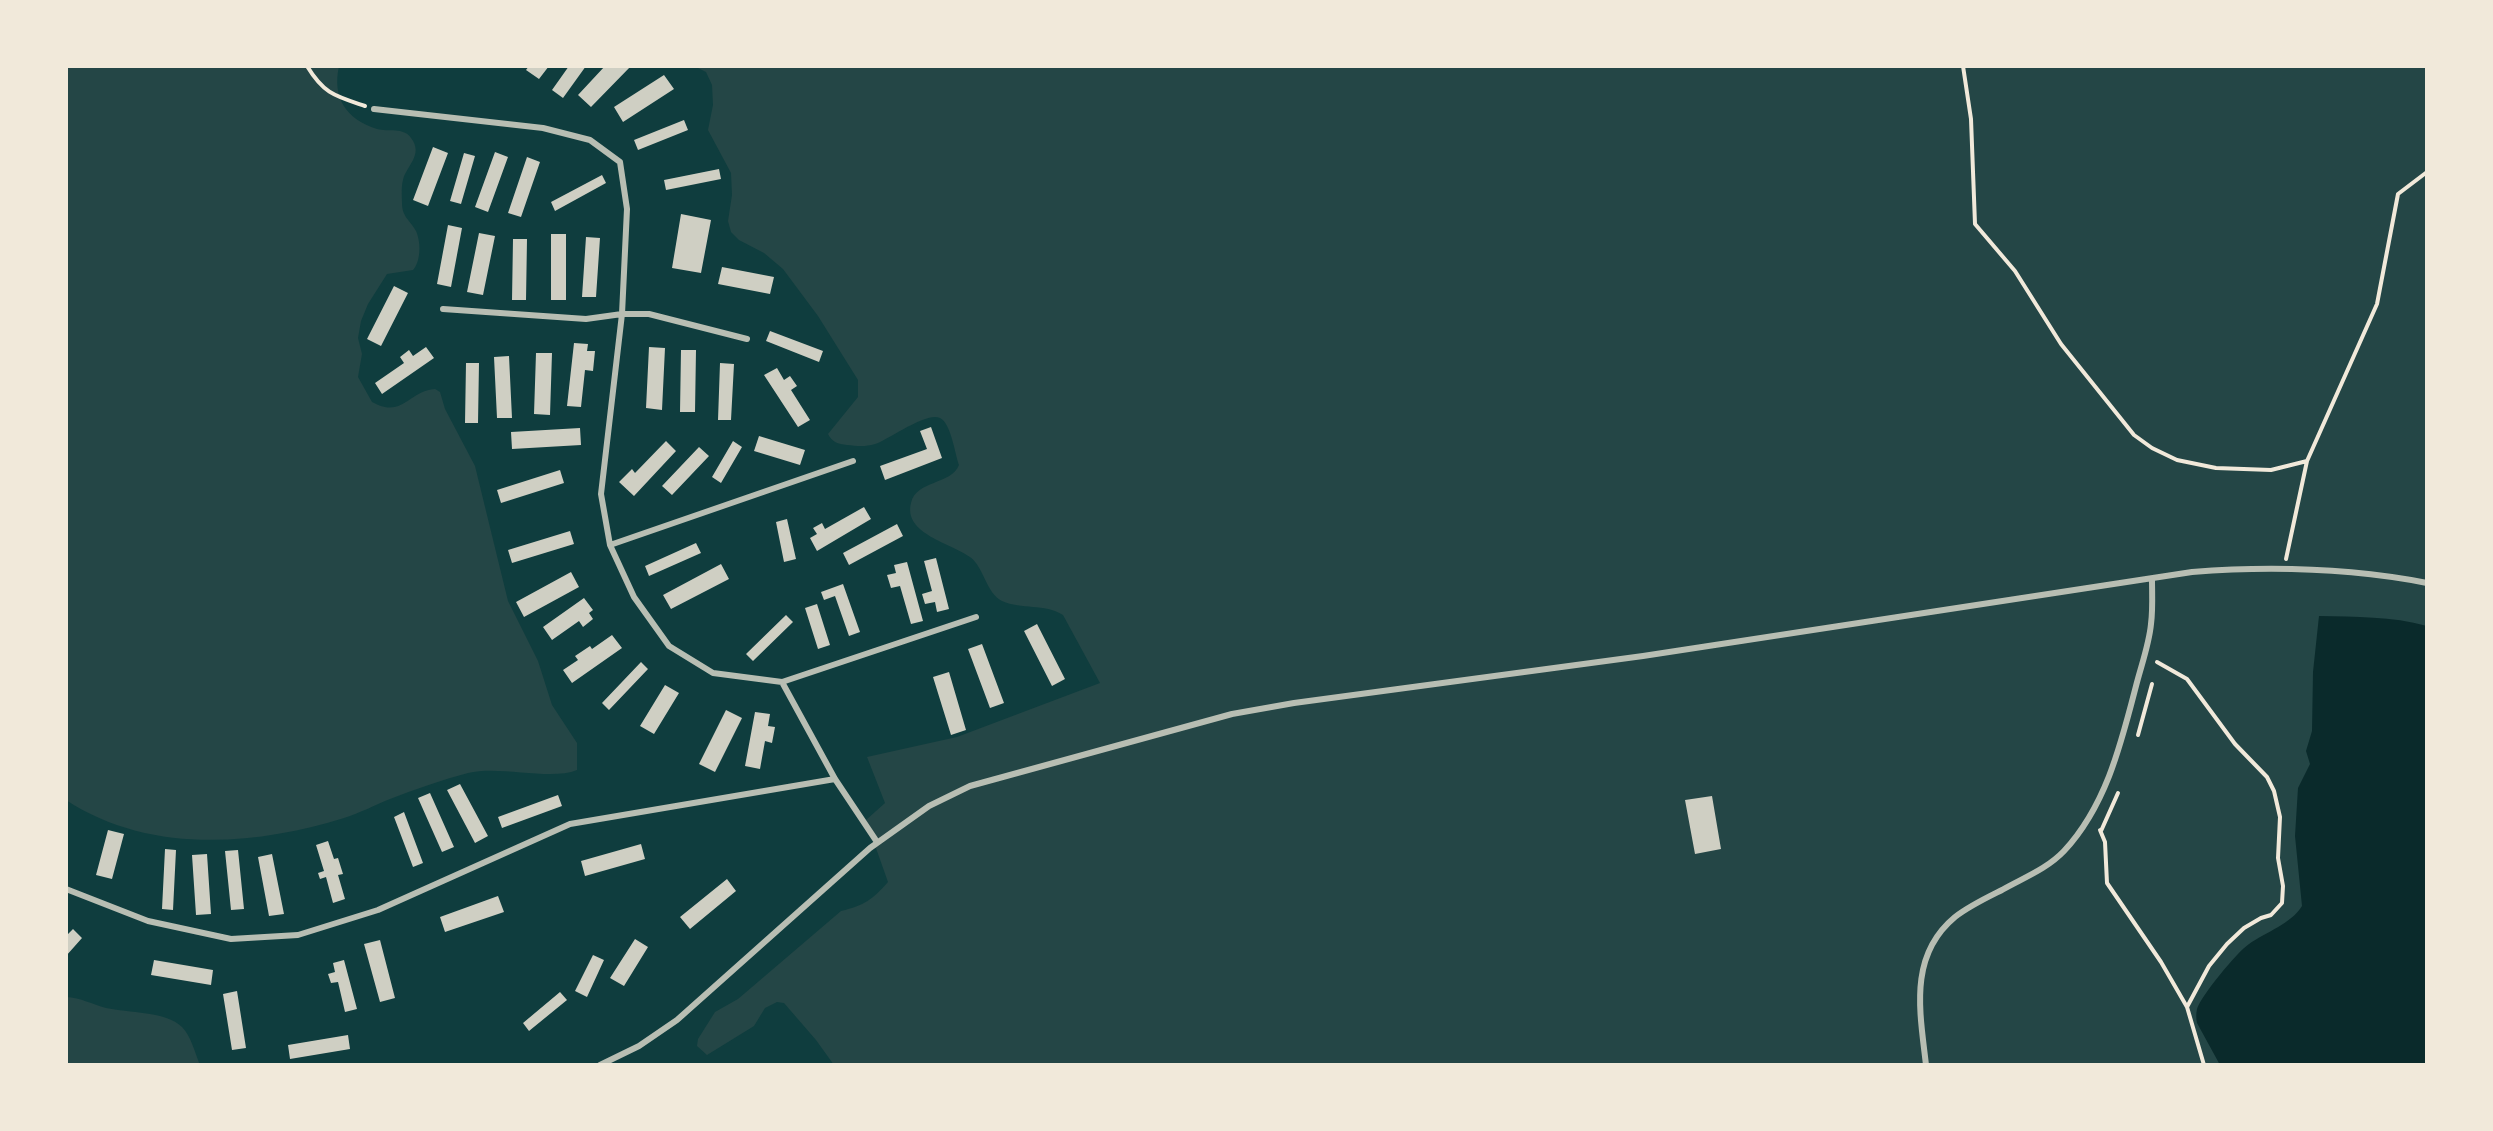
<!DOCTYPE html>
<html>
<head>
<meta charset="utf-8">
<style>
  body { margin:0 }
  #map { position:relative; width:2493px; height:1131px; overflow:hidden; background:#0f3d3e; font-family:Cabin,sans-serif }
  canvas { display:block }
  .frame { position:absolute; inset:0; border:68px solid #f1e9da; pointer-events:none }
</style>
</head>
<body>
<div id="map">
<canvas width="2493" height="1131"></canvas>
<div class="frame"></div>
</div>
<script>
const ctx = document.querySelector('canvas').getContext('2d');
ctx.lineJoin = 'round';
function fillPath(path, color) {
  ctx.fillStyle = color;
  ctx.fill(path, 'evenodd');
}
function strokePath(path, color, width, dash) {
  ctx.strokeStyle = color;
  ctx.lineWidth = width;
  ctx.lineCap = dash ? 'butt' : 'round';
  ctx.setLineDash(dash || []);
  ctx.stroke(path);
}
fillPath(new Path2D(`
  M66,66h273c-7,32 7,53 38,63 11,3 27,-2 34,9 13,17 -5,28 -8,42 -2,7 -1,16 -1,23 0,14 8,17 14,28 5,11 5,30 -3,39l-26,4 -19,30 -7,17 -3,17 4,16 -4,23 14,25c31,17 36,-11 63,-13l5,3 5,17 30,57 33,135 30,60 14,44 25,38v27c-27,11 -77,-5 -109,3 -26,7 -53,16 -78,26 -15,6 -30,14 -46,19 -90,28 -196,36 -278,-18z
  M694,66h1733v999h-1593l-18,-25 -32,-37 -7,-1 -12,6 -11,18 -47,29 -10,-9 1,-7 17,-27 23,-13 103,-88c24,-6 31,-11 47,-29l-22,-62 19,-17 -18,-46 90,-20 143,-54 -37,-68c-19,-12 -41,-5 -61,-14 -16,-8 -18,-34 -32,-44 -19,-14 -67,-23 -59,-54 5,-23 40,-18 48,-38 -4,-11 -8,-42 -19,-47 -13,-7 -52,22 -65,26 -10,3 -18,2 -28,1 -9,-1 -15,-3 -19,-11l30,-37v-17l-40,-64 -35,-47 -19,-16 -25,-13 -8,-8 -3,-11 4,-26 -1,-22 -23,-43 5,-25 -1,-20 -6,-13z
  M66,997c15,1 26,7 40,11 22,5 60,3 76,19 9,9 13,26 18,38h-134z`), '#244646');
fillPath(new Path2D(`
  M2319,616c37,1 72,0 108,10v439h-207l-23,-42c-1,-5 -1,-9 0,-14 4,-13 40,-57 52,-65 17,-12 42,-20 53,-38l-7,-70 3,-48 12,-24 -4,-13 6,-20 1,-59z`), '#0a2a2b');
fillPath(new Path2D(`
  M529,66h20l-10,13 -13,-9z
  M569,66h17l-23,32 -11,-8z
  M605,66h26l-40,41 -13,-12z
  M664,75l10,14 -51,33 -9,-15z
  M684,120l4,10 -50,20 -4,-10z
  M433,147l15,6 -20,53 -15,-6z
  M495,152l13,5 -20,55 -13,-5z
  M464,153l11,3 -14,48 -11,-3z
  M527,157l13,5 -19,55 -13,-4z
  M719,169l2,10 -55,11 -2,-10z
  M602,175l4,8 -51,28 -4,-9z
  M681,214l30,6 -10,53 -29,-5z
  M448,225l14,3 -11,59 -14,-3z
  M479,233l16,3 -12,59 -16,-3z
  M551,234h15v66h-15z
  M586,237l14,1 -4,59h-14z
  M513,239h14l-1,61h-14z
  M722,267l52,10 -4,17 -52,-10z
  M394,286l14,7 -27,53 -14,-7z
  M770,331l53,20 -4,11 -53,-21z
  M574,343l14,1 -1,7h8l-2,20 -8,-1 -4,37 -14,-1z
  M426,347l8,11 -52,36 -7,-11 29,-20 -4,-6 9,-7 4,6z
  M649,347l16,1 -3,62 -16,-2z
  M681,350h15l-1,62h-15z
  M536,353h16l-2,62 -16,-1z
  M509,356l3,62h-15l-3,-61z
  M466,363h13l-1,60h-13z
  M720,363l14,1 -3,56h-13z
  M777,368l7,12 6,-4 7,10 -6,4 19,30 -12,7 -34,-52z
  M931,427l11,31 -57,22 -5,-14 47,-17 -7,-18z
  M580,428l1,17 -69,4 -1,-17z
  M759,436l46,14 -5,15 -46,-14z
  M666,441l10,10 -42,45 -15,-14 13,-13 3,4z
  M733,441l9,6 -21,36 -9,-6z
  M699,447l10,9 -37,39 -10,-9z
  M560,470l4,13 -63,20 -4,-13z
  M864,507l7,12 -54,32 -7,-13 7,-4 -4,-6 9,-5 3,6z
  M787,519l9,40 -12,3 -8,-40z
  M897,524l6,12 -54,29 -6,-12z
  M570,531l4,13 -62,19 -4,-13z
  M696,543l5,10 -52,23 -4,-10z
  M936,558l13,51 -12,3 -2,-10 -10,2 -3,-10 10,-3 -8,-30z
  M907,562l16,59 -12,3 -11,-38 -9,2 -4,-13 9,-2 -2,-8z
  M721,564l8,15 -58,30 -8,-14z
  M571,572l8,15 -55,30 -8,-15z
  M843,584l17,48 -11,4 -14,-40 -11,4 -3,-8z
  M584,598l9,12 -4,3 4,6 -10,8 -4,-6 -27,19 -9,-13z
  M817,604l13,41 -12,4 -13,-41z
  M786,615l7,7 -40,39 -7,-7z
  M1037,624l28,55 -13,7 -28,-55z
  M612,635l10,13 -50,35 -9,-13 15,-10 -3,-4 15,-10 2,3z
  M982,644l22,59 -14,5 -22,-59z
  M641,662l7,7 -39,41 -7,-7z
  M949,672l17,58 -15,5 -18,-58z
  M665,685l14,8 -25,41 -14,-8z
  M726,710l16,8 -27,54 -16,-8z
  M755,712l15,2 -2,12 7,1 -3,16 -7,-2 -5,28 -15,-3z
  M460,784l28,52 -13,7 -28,-53z
  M430,793l24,54 -12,5 -24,-54z
  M558,795l4,11 -60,22 -4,-11z
  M1712,796l9,53 -26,5 -10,-54z
  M404,812l19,51 -10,4 -19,-50z
  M108,830l16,4 -12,45 -16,-4z
  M328,841l6,18 4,-1 5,16 -5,1 7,24 -12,4 -7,-26 -6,2 -2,-6 6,-2 -8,-26z
  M641,844l4,15 -60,17 -4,-15z
  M165,849l11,1 -3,60 -11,-1z
  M238,850l6,59 -13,1 -6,-59z
  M207,854l4,60 -15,1 -4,-60z
  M272,854l12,60 -15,2 -11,-59z
  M727,879l9,12 -46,38 -10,-12z
  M498,896l6,16 -59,20 -5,-15z
  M73,929l9,9 -16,18v-20z
  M635,939l13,8 -24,39 -14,-8z
  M380,940l15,58 -15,4 -16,-58z
  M593,955l11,5 -17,37 -12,-6z
  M154,960l59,10 -2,15 -60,-10z
  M344,960l13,49 -12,3 -7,-30 -7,1 -3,-9 7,-2 -2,-9z
  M237,991l9,57 -14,2 -9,-56z
  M560,992l7,8 -38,31 -6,-8z
  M348,1035l2,14 -60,10 -2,-14z`), '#cfcfc3');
strokePath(new Path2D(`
  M307,66c17,28 28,30 58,40
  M1963,66l8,53 4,105 40,47 46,73 73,91 18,13 25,12 39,8 55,2 36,-9
  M2286,559l21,-98 70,-157 21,-110 29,-22
  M2157,662l30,17 48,65 32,33 7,14 6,26 -2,41 5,28 -1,17 -11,12 -10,3 -17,10 -17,16 -18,22 -22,41 17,58
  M2138,735l14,-51
  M2100,830l5,12 2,41 54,79 26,45
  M2101,831l17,-38`), '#f1e9da', 4);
strokePath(new Path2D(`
  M374,109l169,19 47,12 30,22 7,47 -5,105 -21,180 9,51 24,52 35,49 44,27 69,9 53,97 42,63
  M443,309l143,10 36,-5h27l98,25
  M610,545l243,-84
  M782,682l194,-65
  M66,889l82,32 83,18 67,-4 80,-25 192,-86 265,-45
  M600,1065l39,-19 38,-26 193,-172 59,-42 41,-20 262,-72 62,-11 349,-47 549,-84c78,-6 157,-4 235,11
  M1926,1065c-6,-53 -18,-109 29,-148 14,-11 31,-19 47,-27 21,-12 45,-21 62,-39 42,-45 57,-107 72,-165 5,-20 13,-41 15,-62 2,-15 1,-30 1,-45`), '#b8beb3', 6);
</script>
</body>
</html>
